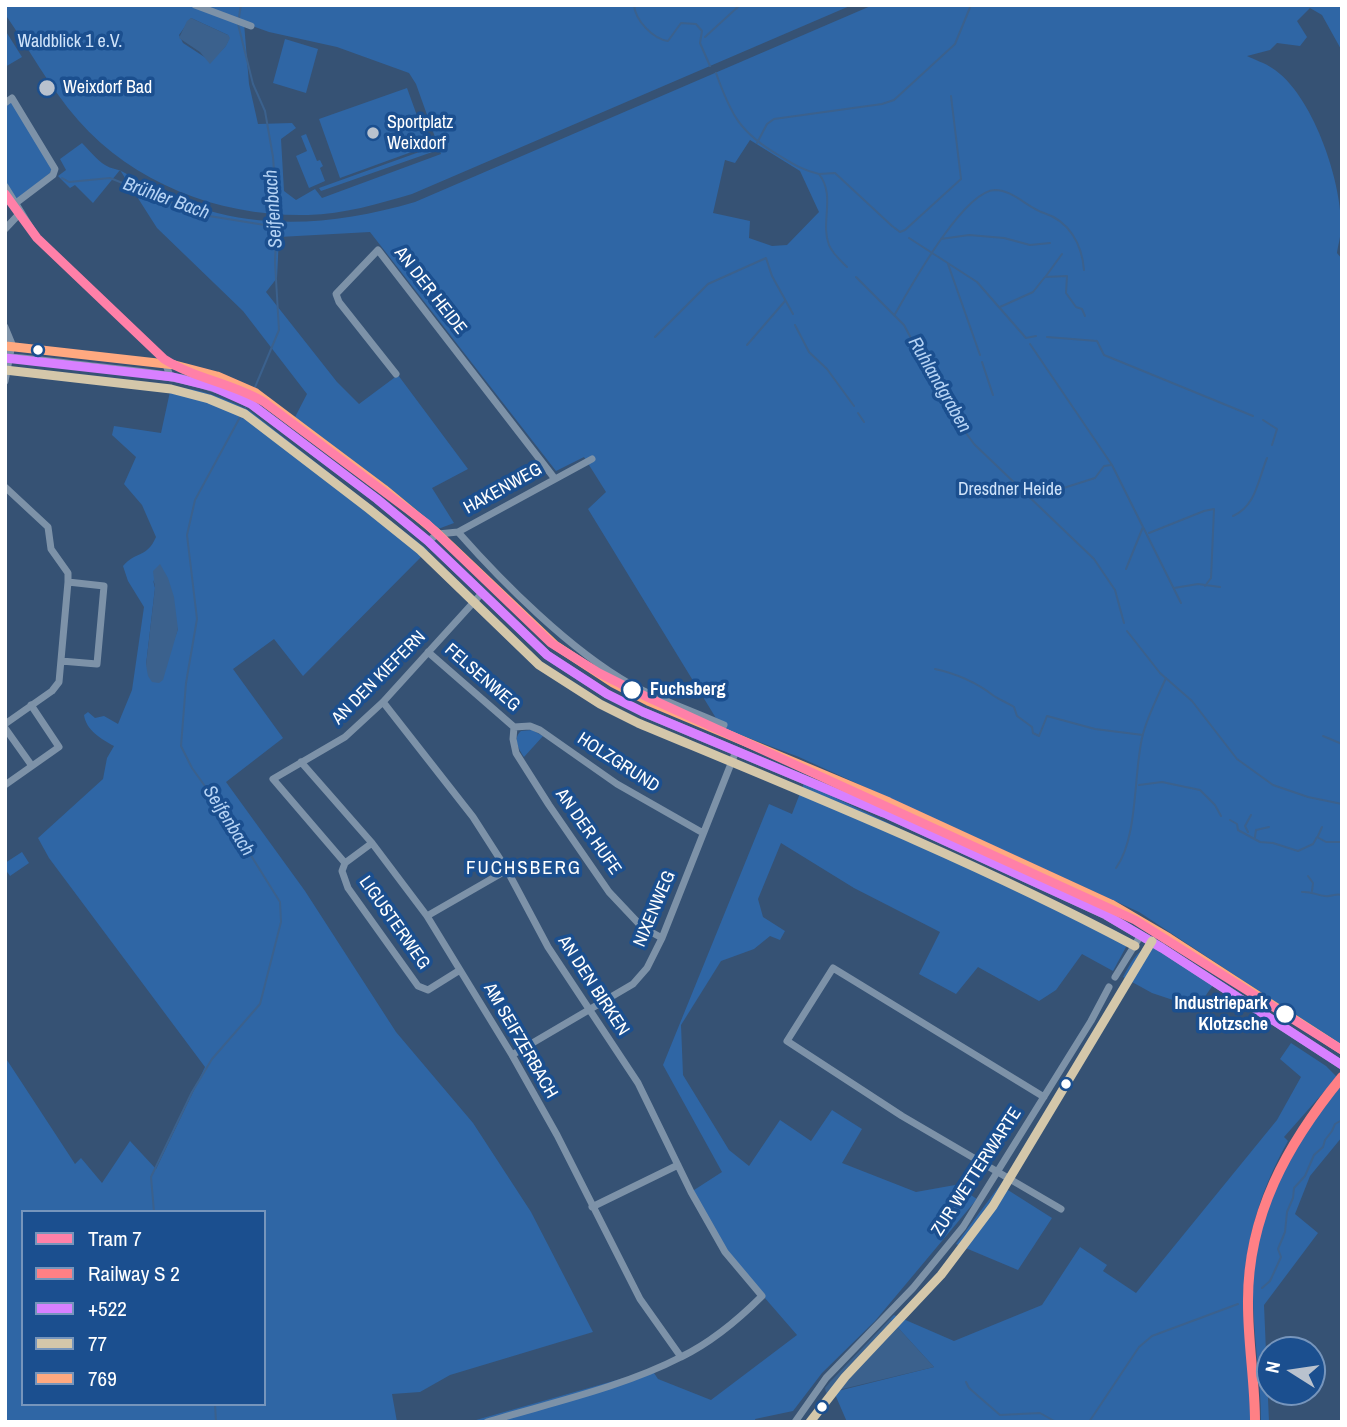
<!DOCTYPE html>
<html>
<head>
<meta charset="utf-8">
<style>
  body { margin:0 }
  #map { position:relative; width:1347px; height:1427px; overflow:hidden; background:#365274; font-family:"Archivo Narrow",sans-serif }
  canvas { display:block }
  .frame { position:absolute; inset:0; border:7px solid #fff; pointer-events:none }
  .legend { position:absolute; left:21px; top:1210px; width:245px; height:196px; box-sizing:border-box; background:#1b4f8f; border:2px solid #7695bc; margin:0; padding:9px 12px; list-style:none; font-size:21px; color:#fff }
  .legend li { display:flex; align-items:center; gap:14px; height:35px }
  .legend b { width:35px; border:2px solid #7695bc }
  .north { position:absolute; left:1256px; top:1336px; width:70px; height:70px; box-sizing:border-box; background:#1b4f8f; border:2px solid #7695bc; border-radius:50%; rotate:282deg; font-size:19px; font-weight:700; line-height:28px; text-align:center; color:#fff }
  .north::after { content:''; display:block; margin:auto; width:24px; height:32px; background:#b9c2ce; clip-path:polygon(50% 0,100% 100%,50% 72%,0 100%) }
</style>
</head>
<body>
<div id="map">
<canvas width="1347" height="1427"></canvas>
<div class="frame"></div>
<ul class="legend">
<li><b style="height:9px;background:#ff80a8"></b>Tram 7</li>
<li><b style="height:9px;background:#ff8085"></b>Railway S 2</li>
<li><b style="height:9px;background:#d880ff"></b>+522</li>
<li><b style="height:9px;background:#d4c7aa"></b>77</li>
<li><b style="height:9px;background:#ffa980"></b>769</li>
</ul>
<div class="north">N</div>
</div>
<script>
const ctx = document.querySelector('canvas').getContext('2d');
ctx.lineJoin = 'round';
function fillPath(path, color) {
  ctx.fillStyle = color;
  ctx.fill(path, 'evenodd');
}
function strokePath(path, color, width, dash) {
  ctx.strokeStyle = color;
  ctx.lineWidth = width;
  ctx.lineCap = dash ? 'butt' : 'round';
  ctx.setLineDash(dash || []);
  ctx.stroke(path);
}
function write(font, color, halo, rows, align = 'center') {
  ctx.font = font + ' "Archivo Narrow",sans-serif';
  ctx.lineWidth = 7;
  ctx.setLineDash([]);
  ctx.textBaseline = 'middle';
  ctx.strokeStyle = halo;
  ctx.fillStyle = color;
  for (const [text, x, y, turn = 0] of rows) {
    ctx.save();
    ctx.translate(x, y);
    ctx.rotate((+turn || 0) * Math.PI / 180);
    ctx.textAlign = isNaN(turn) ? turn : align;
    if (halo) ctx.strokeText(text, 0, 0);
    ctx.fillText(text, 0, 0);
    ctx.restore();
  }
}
fillPath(new Path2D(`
  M5,5h847l-440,189c-34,10 -68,20 -104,21 -86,2 -173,-30 -230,-95 -28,-32 -49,-71 -73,-106zM191,18l37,17 1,3c-4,13 -11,15 -23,20l-23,-15 -4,-8zM244,23l25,9 68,15 72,26 7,11 25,70 -119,44 -7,-9 -19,11 -12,-9 -3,-52 15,-11 -4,-5 -34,1 -9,-40z
  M873,5h469v46l-20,-36 -12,-7 -13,13 10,16 -7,9 -23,-3 -7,7 -23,6c8,4 18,7 25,12 40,25 70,113 69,159 0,9 -3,18 -4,26l5,6v787l-203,-134 -340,-155 -77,-29 -134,-219 18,-17 -22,-35 -28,14 -186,-239 -91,5 -2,41 -11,14 71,90 22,22 39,-29 70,94 -36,19 22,35 -16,6 -145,-108 14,-27 -64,-83 -86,-83 -37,-58 -27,33 -18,-18 -5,3 -12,-12 8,-6 -6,-11 22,-16c7,7 15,17 23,22 6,4 14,4 20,8 93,59 188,59 290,29zM750,140l50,31 19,41 -32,33 -15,1 -23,-8 1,-17 -37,-8 12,-53 10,3z
  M5,30l17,27 -17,10z
  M285,39l33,10 -12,44 -33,-10z
  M407,88l21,58 -88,32 -21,-59z
  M12,101l41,65 -3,7 -34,27 -11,-17v-77z
  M306,134l11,27 3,-1 3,6 -3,2 5,13 -16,7 -13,-32 11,-5 -6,-15z
  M436,146l2,4 -117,41 -2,-3z
  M171,387c28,1 54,11 79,24l178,139 -125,126 -29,-37 -41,30 50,69 -57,44 79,109 91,141 77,91 58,89 62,120 -143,43 -30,17 -28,2 5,28h-392v-365l70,107 6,-6 21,25 28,-42 26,28 49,-102 -156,-209 -11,-20 65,-59 4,-21 7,-12c-13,-7 -28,-16 -30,-31l4,-3 7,6 9,-2 14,8 14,-34 12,-83 -16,-26 -5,-15c13,-15 24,-8 33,-29l-14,-32 -18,-21 12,-27 -24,-22 2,-9 47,7zM153,580l25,49 -6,16 -26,20 9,-77zM23,1212h241v192h-241z
  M532,730l11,6 -19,21c-5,-8 -12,-18 -3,-26z
  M804,783l316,150 7,7 -1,7 -13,24 -31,-17 -26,36 -17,11 -61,-34 -22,27 -37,-20 21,-42 -86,-44 -73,-45 -23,56 5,18 22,14 -5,9 -10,-4 -16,13 -33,12 -40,64 2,50 46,75 20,16 31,-46 31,21 21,-31 30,19 -20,34 74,29 39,-7 22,14 -102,122 -53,52 -29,38 -38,8 1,3h-287l183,-52 6,9 53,21 86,-65 -72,-83 -34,-60 31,-20 -59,-107 106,-261 23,10z
  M22,852l7,11 -19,13 -5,-7v-6z
  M1151,947l9,2 53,36 -16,23 -45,-15 -29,-16c7,-12 13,-28 28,-30z
  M1291,1043l35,23 11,11 -53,60 4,4c-30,53 -47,112 -44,174 1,35 9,71 7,107h-404l-13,-30 100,-25 -44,-48 4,-4 60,26 88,-36 38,-58 27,18 -4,6 33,22 141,-173 24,-43 -21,-18z
  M1340,1085h2v52l-32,39 -15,38 23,19 -54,72 5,117h-8c0,-43 -8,-86 -8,-129 0,-52 17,-109 45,-153 12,-19 27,-37 42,-55z
  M1000,1185l52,33 -34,52 -62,-26z`), '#2f66a5');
fillPath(new Path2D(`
  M191,18l37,17 2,3 -4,8 -16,18 -10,-12 -21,-14 8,-17z
  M160,564l8,14 6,19 4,32 -15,51 -4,3 -7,-1 -4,-6 -2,-11 9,-77 -2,-17z
  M890,1319l44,48 -108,26 -1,-5 5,-6z`), '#3b618d');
strokePath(new Path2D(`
  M634,5c1,15 19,34 34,36l13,-18 15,1 6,7 -2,12 10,23
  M239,17l2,-12
  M238,24l15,60 12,27 8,46 4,55 -2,50 4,68 -26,62
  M705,37l35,-32
  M716,73c15,42 24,60 64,83 13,8 24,15 39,18 17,22 1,48 10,71 3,8 12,16 18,22
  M757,143l10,-19 7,-5 108,-15 12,-4 61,-56 16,-39
  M819,174l16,-1 57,53 8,6 5,-2 56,-51 -10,-83
  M62,178l7,4 41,-4 93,37 68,11
  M909,238l68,44 49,56 10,-2
  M941,239l28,-4 35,3 26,7 20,-2
  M948,264l32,91
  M1046,276l16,-22
  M856,277l48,48 44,83 26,36 120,115 21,31 9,33
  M1000,307l33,-15 12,-15 22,-1 -1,17 10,14 6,2 3,7
  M895,314c15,-26 68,-123 100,-124 18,0 33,18 49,23 25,8 38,31 40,57
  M795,325l14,27 18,17 27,37
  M655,337l53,-53 58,-26 6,18 21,38
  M1047,337l50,4 7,14 149,61
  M1030,344l82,121 69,138
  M747,345l38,-44
  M982,362l11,33
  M858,413l6,9
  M1263,420l14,9 -5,16
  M1032,498l63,-20 9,-12 7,-1
  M1233,516c23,-10 25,-36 34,-58
  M1149,533l55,-22 10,-2 -3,69 -6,8
  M1126,569l17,-42
  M1174,588l24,-4 22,3
  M1127,631l33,42 32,28 45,58 36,26 35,12 34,7
  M935,669c23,5 41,13 59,27 6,4 14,7 20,11l3,9 15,11 1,6 6,3 8,-20 48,13 48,6
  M1323,736l19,8
  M1139,785l23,-3 38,8 15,15 6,11
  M1230,820l7,4 1,6 22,12 13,1 25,8 15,-7 4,-7 9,5h16
  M1248,832l-3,-6 6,-11
  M1318,836l4,-9
  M1255,837l1,-7 13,-3
  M1116,868c23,-32 17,-97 27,-134 5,-19 15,-38 23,-56
  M1308,876l5,7 -1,8
  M1302,892c9,-1 14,3 23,4 7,1 10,-3 17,-1
  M1341,945h1
  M154,1212l-3,-35 41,-85 20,-33 48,-55 21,-82 -1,-20 -53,-85 -35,-49 -11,-22 5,-63 11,-64 -10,-84 8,-35 50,-92
  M1262,1288l8,-7 11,-24 -3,-8 7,-17 2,-20 6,-14 1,-10 11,-12 9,-21 9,-8 2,-7 7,-9 3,-7 7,-4
  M966,1382l3,6 31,27 40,-2 16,9
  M215,1404l1,18
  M1089,1422l50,-75 13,-11 86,-32`), '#3b618d', 2);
strokePath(new Path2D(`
  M195,5l56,21
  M5,103l7,-5 43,71 -2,6 -37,28
  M5,186l32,52 127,121 6,17
  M5,229l16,-17
  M5,327l7,17 -7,37
  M396,374l-57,-72 -3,-8 42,-44 177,229
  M5,487l43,40 3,22 17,24v9l-9,100 -7,9 -47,33
  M458,532c45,51 112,118 172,152 30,16 63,27 94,41
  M428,541l10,-7 20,-2 134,-73
  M428,652l86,75
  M61,661l36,3 7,-78 -36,-4
  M383,702l90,115 34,53 41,77 90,136 53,109 34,60 37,44c-24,24 -50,46 -81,61 -58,30 -131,46 -194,65
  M514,727l-1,12 3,14 33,52 60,87 33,35 20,11
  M514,727l16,-1 10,4 77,54 86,49
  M5,728l27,38
  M301,762l71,81 55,73 85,139 45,80 83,164 41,58
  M5,785l54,-38 -28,-42
  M372,843l-27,20 -3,8 6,17 70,98 10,4 32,-20
  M345,863l-72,-84 72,-42 38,-35 99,-109
  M427,916l80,-46
  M1115,977l26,-42
  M512,1055l121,-71 14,-16 15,-30 74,-187
  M1044,1097l-211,-129 -46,73 115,75 159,93
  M592,1207l86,-42
  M795,1422l31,-44 87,-90 50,-61 128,-206 18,-34`), '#7d92a8', 7);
strokePath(new Path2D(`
  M5,358c29,1 58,6 87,9 54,6 110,9 159,37l126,95 51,42 119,114 60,39 36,18 241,101 222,102 56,33 180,117`), '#7d8ea7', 9);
strokePath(new Path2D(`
  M5,358l168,19 40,10 38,17 126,95 51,42 119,114 60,39 36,18 241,101 222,102 56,33 180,117`), '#d880ff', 9);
strokePath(new Path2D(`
  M5,370l166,19 38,10 36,15 124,95 51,41 119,115 61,39 38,19c168,70 337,138 497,223
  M810,1422l35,-45 96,-102 52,-69 159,-265`), '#d4c7aa', 9);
strokePath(new Path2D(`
  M6,346l169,19 42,11 39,17 128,96 52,43 119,113 58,38 35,18 241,101 222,102 58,34 173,112`), '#ffa980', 9);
strokePath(new Path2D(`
  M1255,1422c0,-40 -7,-78 -7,-118 -1,-88 39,-160 94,-227`), '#ff8085', 10);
strokePath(new Path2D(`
  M5,194l32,44 127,121c31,20 68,24 100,43l162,121 125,120 48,30 50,25 486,222 207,130`), '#ff80a8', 9);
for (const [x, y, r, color] of [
  [47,88,9,"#b9c2ce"],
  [373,133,7,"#b9c2ce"],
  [38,350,6,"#fff"],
  [632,690,10,"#fff"],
  [1285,1014,10,"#fff"],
  [1066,1084,6,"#fff"],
  [822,1407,6,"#fff"]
]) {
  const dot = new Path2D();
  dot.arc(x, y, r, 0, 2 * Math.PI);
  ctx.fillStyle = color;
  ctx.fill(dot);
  strokePath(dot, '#1b4f8f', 2.5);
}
write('18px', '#cfe3fa', '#1b4f8f', [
  ["Waldblick 1 e.V.",70,42],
  ["Dresdner Heide",1010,490]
]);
write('18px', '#fff', '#1b4f8f', [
  ["Weixdorf Bad",63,88],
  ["Sportplatz",387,123],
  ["Weixdorf",387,144]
], 'left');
write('18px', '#fff', '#1b4f8f', [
  ["AN DER HEIDE",430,291,52],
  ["HAKENWEG",503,489,-29],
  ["AN DEN KIEFERN",379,678,-45],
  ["FELSENWEG",482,678,41],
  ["HOLZGRUND",618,763,33],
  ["AN DER HUFE",588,832,55],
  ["NIXENWEG",655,909,-67],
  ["LIGUSTERWEG",394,923,55],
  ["AN DEN BIRKEN",593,986,57],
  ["AM SEIFZERBACH",520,1041,60],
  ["ZUR WETTERWARTE",977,1172,-57]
]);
write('bold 18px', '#fff', '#1b4f8f', [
  ["Fuchsberg",650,690],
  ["Industriepark",1268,1004,"right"],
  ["Klotzsche",1268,1025,"right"]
], 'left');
write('italic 19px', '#b5d3f5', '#1b4f8f', [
  ["Brühler Bach",166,199,20],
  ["Seifenbach",274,209,-94],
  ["Ruhlandgraben",939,385,60],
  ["Seifenbach",228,821,58]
]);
ctx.letterSpacing = '2px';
write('19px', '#fff', '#1b4f8f', [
  ["FUCHSBERG",524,869]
]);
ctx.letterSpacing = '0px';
</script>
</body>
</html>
